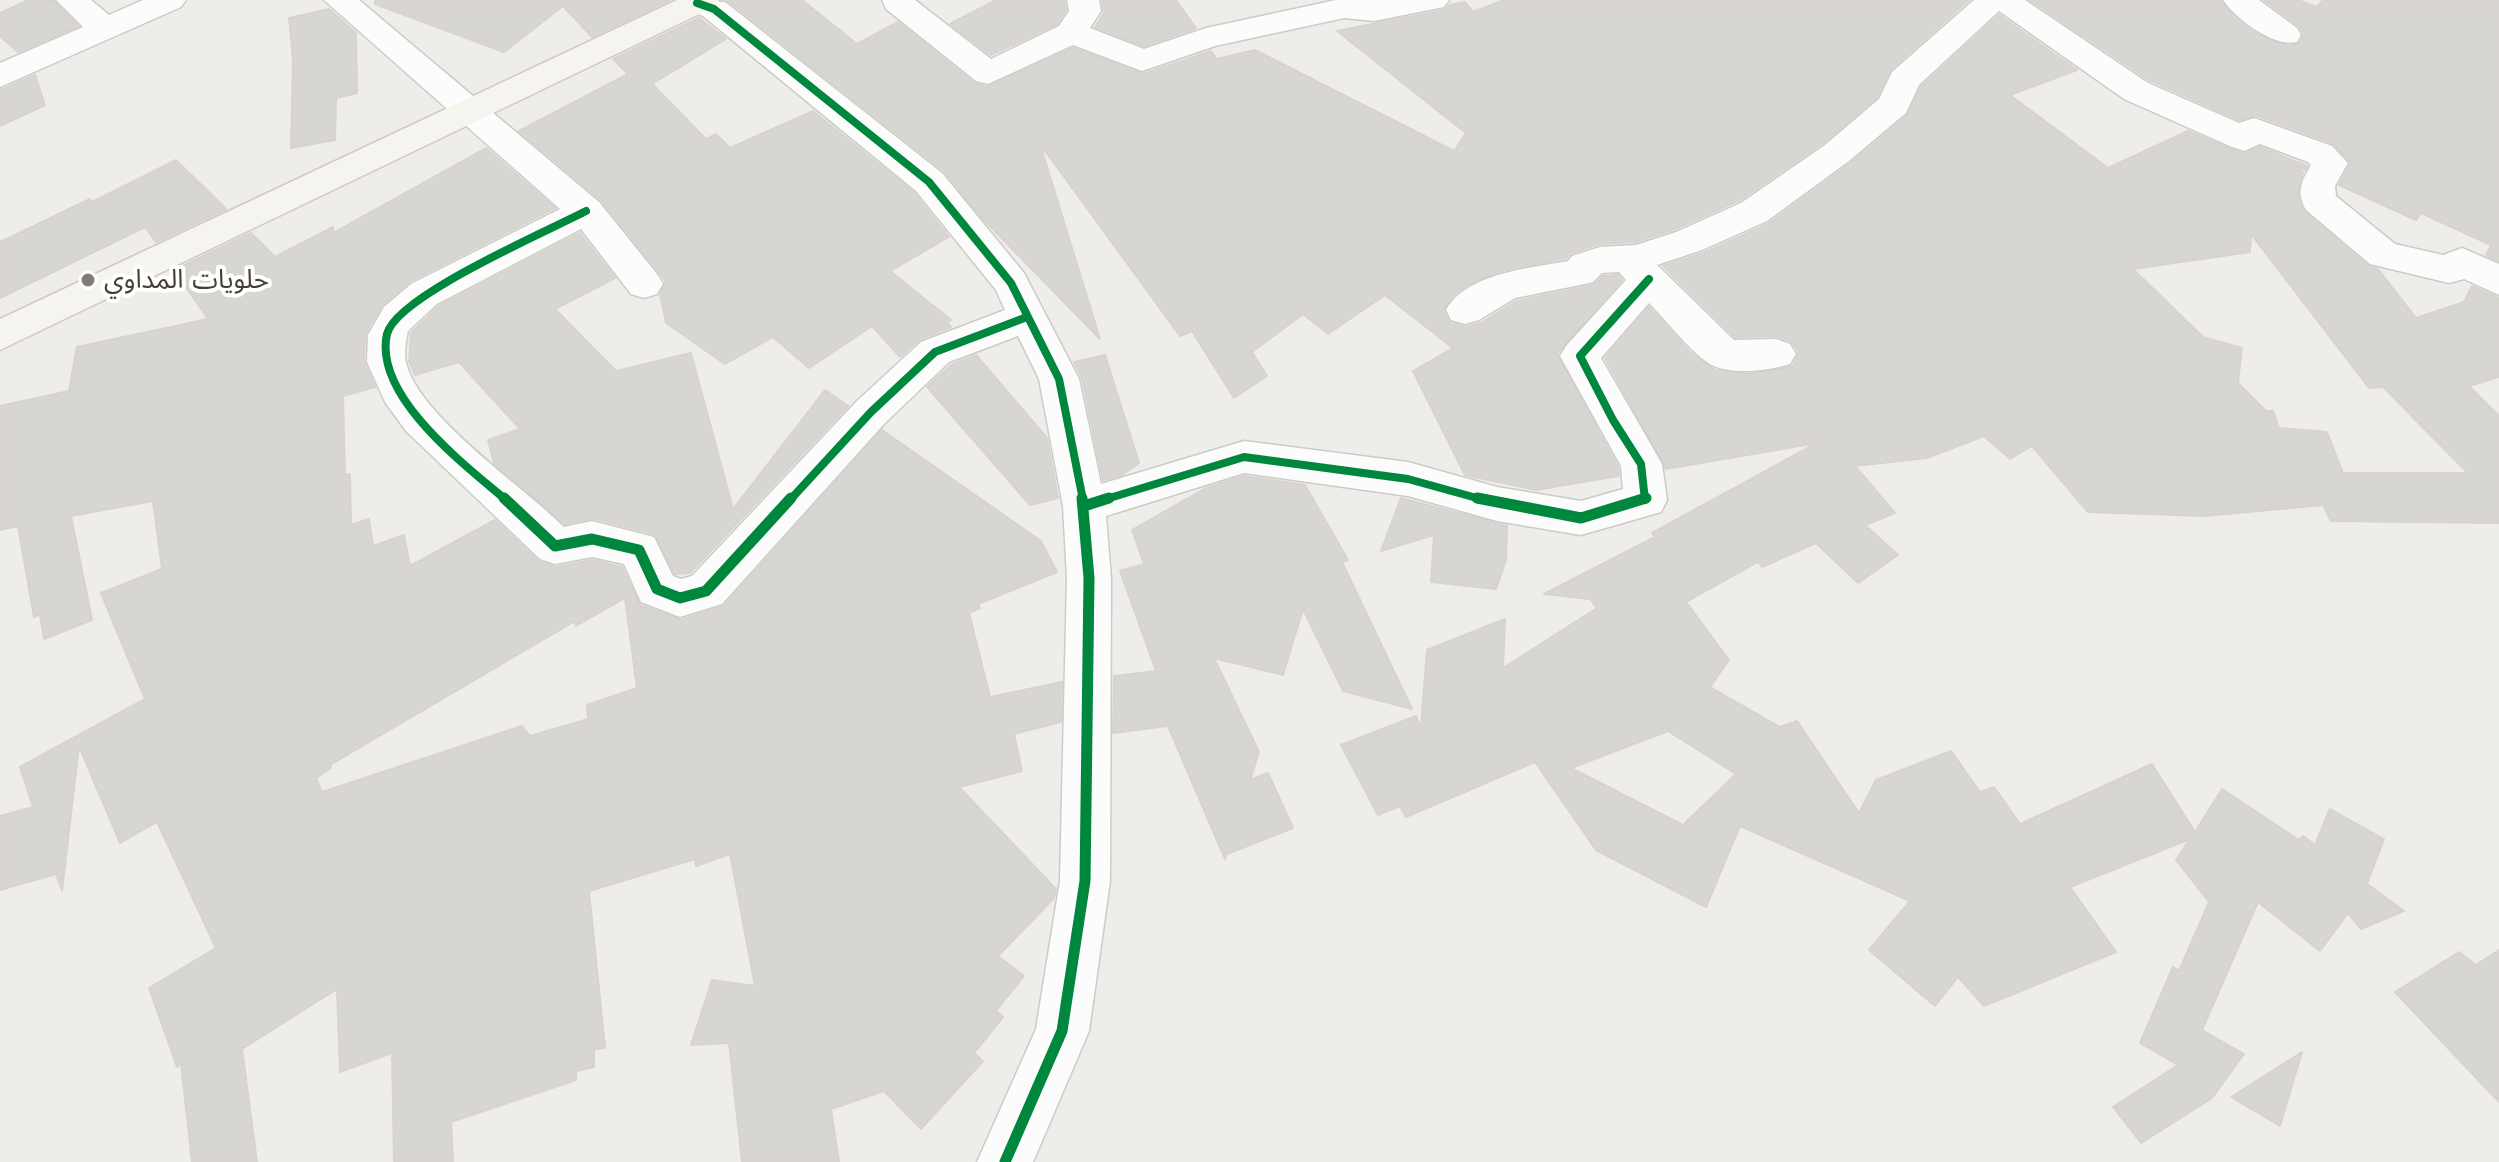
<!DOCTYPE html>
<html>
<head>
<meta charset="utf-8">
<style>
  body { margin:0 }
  canvas { display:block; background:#efede9 }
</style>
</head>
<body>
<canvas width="2499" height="1162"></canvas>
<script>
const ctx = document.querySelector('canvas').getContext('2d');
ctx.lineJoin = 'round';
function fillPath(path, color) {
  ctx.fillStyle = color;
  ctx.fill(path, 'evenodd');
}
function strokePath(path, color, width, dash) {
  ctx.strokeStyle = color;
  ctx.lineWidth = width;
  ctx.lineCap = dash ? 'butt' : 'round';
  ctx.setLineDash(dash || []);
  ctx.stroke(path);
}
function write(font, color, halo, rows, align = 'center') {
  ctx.font = font + ' "Work Sans","Noto Sans Arabic",sans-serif';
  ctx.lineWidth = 8;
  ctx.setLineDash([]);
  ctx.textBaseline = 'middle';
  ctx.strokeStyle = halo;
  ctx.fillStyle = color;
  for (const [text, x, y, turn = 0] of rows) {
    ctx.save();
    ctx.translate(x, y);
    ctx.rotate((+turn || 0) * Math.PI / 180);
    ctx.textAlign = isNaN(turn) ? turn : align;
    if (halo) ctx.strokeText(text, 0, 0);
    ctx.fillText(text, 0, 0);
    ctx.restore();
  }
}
const building = new Path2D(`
  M28,0h25l25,26 -60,26 -18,-16v-23z
  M375,0h295l-78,37 -29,-31 -59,46 -129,-48z
  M727,0h75l55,44 41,-22 76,61 13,4 86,-39 70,26 68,-23 6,8 38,-9 199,101 12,-18 -129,-102 108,-21 4,-5 16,-3 8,10 31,-12h465l-79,70 -13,27 -54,46 -83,57 -65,29 -40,13 -36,2 -28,9 -5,5 -66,13 -33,14 -14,11 -10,15 7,12 16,4 15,-4 35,-22 78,-16 9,-9 15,-1 4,5 -65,74 61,113 1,9 -83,14 -71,-15 -52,-104 40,-23 -68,-53 -57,39 -25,-20 -51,38 15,24 -33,22 -42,-67 -12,5 -140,-192 60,195 -118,-121 -38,-47z
  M996,0h68l2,10 -9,14 -66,31 -41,-31z
  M1102,0h74l20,28 -52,18 -49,-19 9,-14z
  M2030,0h190l15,18 20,15 33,13 12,-3 4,-9 -5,-8 -35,-26h34l19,7 6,-7h176v261l-13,-6 5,-10 -70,-32 -5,7 -77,-35 12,-22 -18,-20 -78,-28 -16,5 -90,-40z
  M329,9l27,24 1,60 -21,5 -1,42 -44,8 2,-88 -4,-42z
  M1999,15l78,55 -67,25 98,73 80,-37 55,23 17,-7 47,19 -2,4 -8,-4 6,7 -5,20 5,18 65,55 10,3 38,49 48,-16 8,-16 27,12v79l-30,9 30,30v107l-168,-2 -8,-16 -118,11 -117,-4 -56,-66 -22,13 -26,-23 -57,22 -72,8 40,47 -30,12 33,30 -40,28 -42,-40 -54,24 -4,-5 -72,40 43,58 -19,27 70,40 17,-6 62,92 17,-33 75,-29 29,41 14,-5 26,37 132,-60 43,68 27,-43 77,51 4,-4 12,9 15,-36 54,30 -17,45 37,27 -43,18 -13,-16 -28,38 -62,-49 -56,128 42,24 -32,44 -71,45 -28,-36 65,-42 -38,-22 33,-76 6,4 30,-69 -33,-42 14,-21 -120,48 46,65 -132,54 -26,-29 -23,29 -66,-56 41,-49 -170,-75 -34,81 -110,-57 -61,-88 -129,55 -6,-11 -22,9 -37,-70 75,-29 5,12 1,-14 4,-1 -4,-1 5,-62 78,-31 -2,49 94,-60 -7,-9 -46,-5 111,-57 -3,-4 165,-90 -151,26 -61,-111 44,-51 41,45 25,18 34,4 44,-8 6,-14 -8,-11 -15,-5 -41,1 -72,-71 40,-13 65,-29 83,-61 57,-48 13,-28zM2251,234l118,154 14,-1 85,86h-125l-16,-41 -48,-4 -6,-17h-7l-28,-28 4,-35 -39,-11 -70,-68 117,-17zM1668,731l68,43 -53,51 -112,-57z
  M699,18l27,21 -74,45 54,55 10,-5 14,14 83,-37 101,82 35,44 -59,34 61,49 -4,2 4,5 -31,12 -20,18 -28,-31 -63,42 -36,-31 -48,27 -59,-41 -6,-29 6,-12 -7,-10 -58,-72 -82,-69 109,-57 -15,-15z
  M35,75l10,30 -45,21v-36z
  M486,148l69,60 -145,73 -28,24 -17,29 -1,28 11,25 -32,9 2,79 5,-1 1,51 18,-6 4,27 31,-11 6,31 85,-46 44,42 17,5 36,-7 30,7 18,38 41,15 43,-14 158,-176 159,111 16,31 -79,32 2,4 -11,5 21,84 72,-15 -1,40 -47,12 8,37 -63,16 97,102 -2,9 -56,58 26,20 -28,35 7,6 -29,36 9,8 -62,68 -37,-38 -53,18 8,53h-97l-13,-119 -38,2 21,-65 43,6 -25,-132 -34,12 -1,-7 -106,32 16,157 -11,1v18l-18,4v9l-125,42 2,40h-59l-2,-109 -52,19 -3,-83 -95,60 15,113h-65l-11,-98 -4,3 -28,-79 67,-40 -59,-126 -37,21 -41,-97 -17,145 -6,-17 -56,16v-74l33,-9 -13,-40 125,-68 -44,-106 61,-24 -9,-68 -82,15 21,104 -48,19 -4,-25 -6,3 -16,-91 -18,4v-124l69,-15 8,-44 131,-28 -34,-49 77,-37 24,24 58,-30v6zM625,598l12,90 -50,17 1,14 -58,17 -8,-10 -200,66 -6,-14 15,-10 -1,-3 245,-144 1,5z
  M176,160l50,49 -70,33 -11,-15 -145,71v-56l90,-43 2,3z
  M580,233l35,45 -60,31 61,62 75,-18 42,156 92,-119 23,16 -158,167 -15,1 -20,-40 -62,-16 -28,6 -71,-61 -6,-23 32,-11 -61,-67 -44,13 -6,-14 2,-28 28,-27z
  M976,355l71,83 11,60 -28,7 -103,-118 24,-22z
  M1105,355l34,108 -17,12 -19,5 -21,-102 -8,-16z
  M1244,476l61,9 43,75 -6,2 70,147 -69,-18 -40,-82 -20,66 -69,-17 45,94 -9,28 18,-7 25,55 -66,26 -2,5 -57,-133 -55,7 1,-57 42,-5 -36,-100 24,-7 -12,-34 74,-42z
  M1401,498l106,28 -1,34 -10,29 -65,-7 3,-47 -53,16z
  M2499,950v152l-104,-110 64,-40 17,13z
  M2302,1052l-22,74 -49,-29z`);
fillPath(building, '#d8d6d2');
strokePath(building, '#d7d4cf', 2);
const street = new Path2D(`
  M56,0h35l18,15 34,-15h43l-5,7 -181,80v-24l83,-36z
  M324,0h35l240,202 58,72 6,10 -6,10 -13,4 -13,-4 -50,-65 -144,75 -29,27c-2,9 -4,22 -2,31 11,53 118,125 158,165l28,-6 62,16 19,39 8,3 11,-3 165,-175 64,-59 84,-32 -9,-20 -80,-99 -213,-175 -17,-6 -5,-7 2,-3 42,2 217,171 82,100 55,106 22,105 143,-43 164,21 89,25 84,14 42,-12 -2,-23 -61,-110 6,-10 60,-66 -7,-8 -17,1 -9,9 -13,3 -65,13 -36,22 -14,4 -14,-4 -5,-10c21,-37 84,-42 122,-49l4,-5 28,-9 36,-2 40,-13 65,-29 84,-58 54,-46 13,-27 82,-72h51l123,83 91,40 15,-5 78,28 16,17 -13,23 1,10 59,48 48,11 19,-7 37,16v31l-35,-16 -15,4 -79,-19 -64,-54c-10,-18 -5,-28 5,-45l-3,-3 -48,-18 -16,7 -12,-4 -108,-48 -125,-88 -80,74 -13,28 -57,48 -82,60 -65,29 -45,15 77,75 42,-1 14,5 6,10 -6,10c-22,7 -61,12 -82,-1 -21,-15 -40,-41 -59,-60l-48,55 61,106 5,36 -6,12 -80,23 -84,-14 -89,-25 -164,-23 -138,43 5,62 -1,303 -21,150 -56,131h-56l59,-133 24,-148 7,-303 -4,-72 -24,-127 -21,-43 -69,26 -64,61 -163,181 -42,13 -39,-15 -17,-38 -32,-7 -37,7 -15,-5 -134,-128 -21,-29 -18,-40 1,-27 16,-28 27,-23 149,-75z
  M882,0h33l76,59 68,-33 10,-15 -2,-11h32l2,11 -11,17 54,21 62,-21 130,-28h113l-5,7 -70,14 -30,-3 -129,28 -73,25 -69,-26 -85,39 -12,-3 -90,-72z
  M2223,0h36l38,28 4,7 -4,7c-23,6 -61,-23 -74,-42z`);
const secondary = new Path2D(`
  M677,0h42l-5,7 -714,343v-31z`);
strokePath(street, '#cdcbc7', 3);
strokePath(secondary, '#cecac0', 3);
fillPath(street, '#fdfcfc');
fillPath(secondary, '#f5f4ef');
strokePath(new Path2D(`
  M697,3l17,6 215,173 82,101 48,96 24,121
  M506,500c-41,-35 -133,-104 -119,-166 9,-38 161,-103 199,-123
  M790,500l81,-88 64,-60 92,-35
  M1103,500l141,-43 164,22 76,21
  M1645,500l-4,-36 -28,-44 -33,-64 69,-77`), '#00873e', 8);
strokePath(new Path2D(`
  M504,498l51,48 37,-7 47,11 18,39 23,9 26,-7 85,-93
  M1477,498l104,20 65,-20
  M1084,506l25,-8
  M1005,1162l57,-131 23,-150 4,-303 -7,-80`), '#00873e', 11);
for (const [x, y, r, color] of [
  [88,280,8,"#807b75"]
]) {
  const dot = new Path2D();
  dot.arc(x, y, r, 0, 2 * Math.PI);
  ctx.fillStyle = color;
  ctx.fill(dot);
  strokePath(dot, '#fff', 3);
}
write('26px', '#443e36', '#fff', [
  ["حلويات المداوي",104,280]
], 'left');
</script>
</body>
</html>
